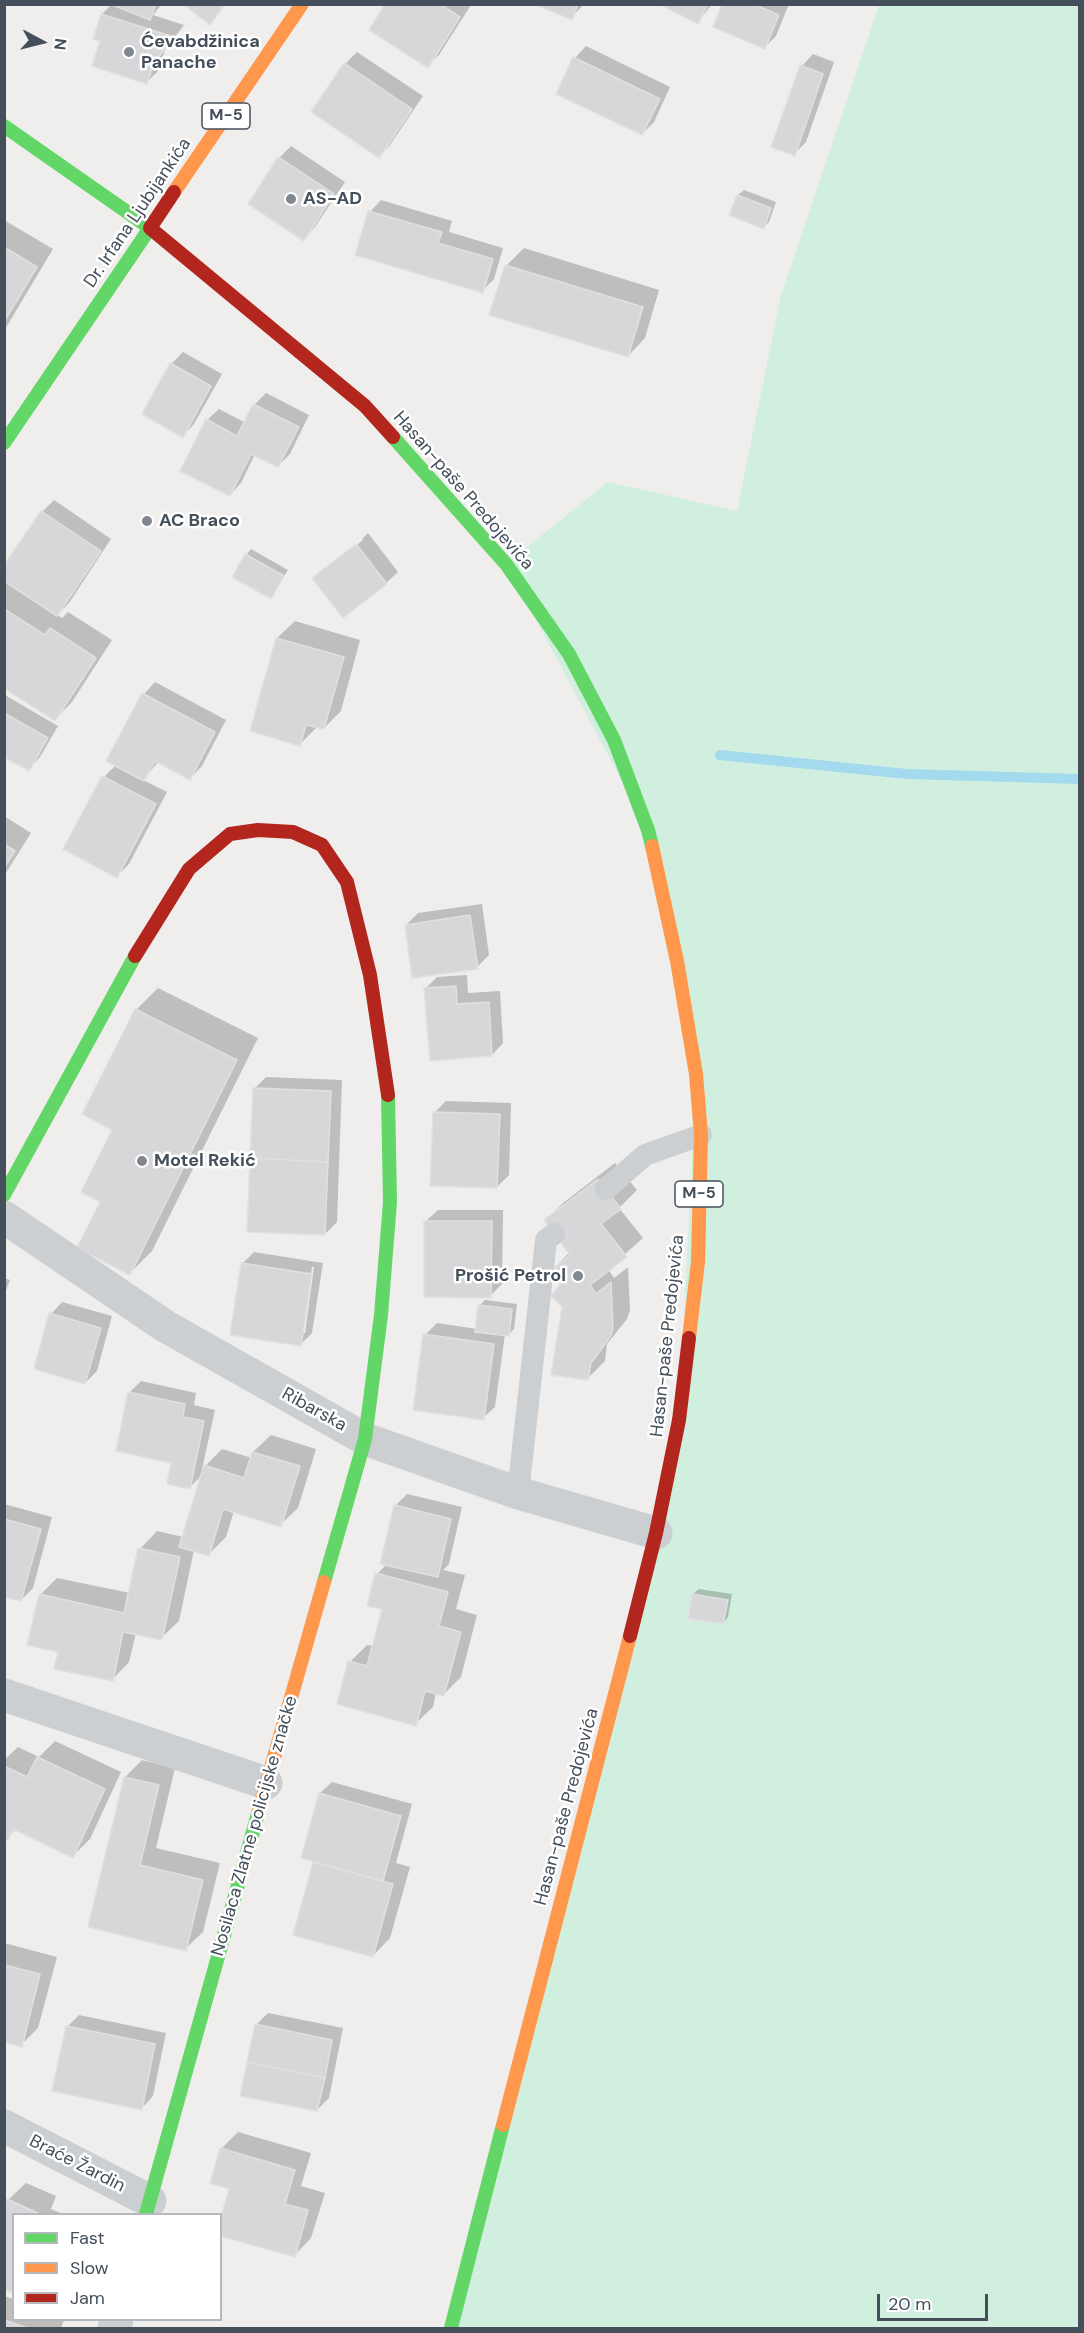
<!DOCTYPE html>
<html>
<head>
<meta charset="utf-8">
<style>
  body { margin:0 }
  #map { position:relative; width:1084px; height:2333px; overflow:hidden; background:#efeeed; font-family:"DM Sans",sans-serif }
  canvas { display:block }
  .frame { position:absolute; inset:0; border:6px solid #444f5b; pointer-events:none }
  .legend { position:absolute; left:12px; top:2213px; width:210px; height:108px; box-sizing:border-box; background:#fff; border:2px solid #b4b9bd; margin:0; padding:8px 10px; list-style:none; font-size:18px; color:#444f5b }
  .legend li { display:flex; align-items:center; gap:12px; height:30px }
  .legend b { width:30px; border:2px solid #b4b9bd }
  .north { position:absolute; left:12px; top:12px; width:60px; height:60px; -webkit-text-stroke:4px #fff; paint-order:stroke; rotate:97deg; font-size:16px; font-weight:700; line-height:24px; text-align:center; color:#444f5b }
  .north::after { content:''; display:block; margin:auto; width:21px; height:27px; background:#444f5b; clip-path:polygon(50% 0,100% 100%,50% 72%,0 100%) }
  .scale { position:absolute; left:877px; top:2294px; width:111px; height:27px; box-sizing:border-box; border:3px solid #444f5b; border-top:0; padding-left:8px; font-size:18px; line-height:21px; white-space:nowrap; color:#444f5b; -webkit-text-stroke:4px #fff; paint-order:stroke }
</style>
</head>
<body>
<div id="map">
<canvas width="1084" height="2333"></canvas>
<div class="frame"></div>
<ul class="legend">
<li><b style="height:8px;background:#63d668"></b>Fast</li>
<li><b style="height:8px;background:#ff974d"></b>Slow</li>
<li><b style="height:8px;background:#b3261e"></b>Jam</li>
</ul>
<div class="north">N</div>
<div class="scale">20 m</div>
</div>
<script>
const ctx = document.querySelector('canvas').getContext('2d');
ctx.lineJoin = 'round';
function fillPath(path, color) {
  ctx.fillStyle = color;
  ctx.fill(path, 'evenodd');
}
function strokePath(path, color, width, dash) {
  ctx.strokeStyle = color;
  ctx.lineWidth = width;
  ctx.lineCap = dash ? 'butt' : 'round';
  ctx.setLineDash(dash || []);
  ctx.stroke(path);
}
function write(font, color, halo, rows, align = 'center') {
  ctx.font = font + ' "DM Sans",sans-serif';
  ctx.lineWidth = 5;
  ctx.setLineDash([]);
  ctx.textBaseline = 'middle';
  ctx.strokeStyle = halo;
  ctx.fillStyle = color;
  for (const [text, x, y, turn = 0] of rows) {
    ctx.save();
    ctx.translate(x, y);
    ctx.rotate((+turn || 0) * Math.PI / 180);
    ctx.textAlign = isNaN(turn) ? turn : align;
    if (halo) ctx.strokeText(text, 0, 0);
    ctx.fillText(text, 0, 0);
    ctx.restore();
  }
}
fillPath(new Path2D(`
  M879,5h200v2323h-628l228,-908 17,-346 -48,-244 -142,-266 102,-82 129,29 44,-216z`), '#d1efde');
fillPath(new Path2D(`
  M112,4h50l-9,11 31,10 -19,25 -6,20 -12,12 -45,-42v-26z
  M387,4h82l2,1 -32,50 -12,11z
  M538,4h46l-13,14z
  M663,4h49l-14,18z
  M724,4h65l-13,32 -11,11z
  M586,46l84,41 -16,35 -12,12 -67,-76z
  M357,52l66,44 -33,49 -12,12 -65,-45 32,-48z
  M813,54l21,8 -28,80 -12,12 8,-88z
  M291,146l54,36 -30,45 -11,12 -25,-81z
  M744,190l32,12 -7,20 -5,5 -33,-13 7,-19z
  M381,200l71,21 -3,11 54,16 -9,31 -12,12 -112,-79z
  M4,220l49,29 -49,82z
  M524,248l135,42 -14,48 -17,18 -122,-90z
  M183,352l39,22 -28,50 -11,12 -12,-72z
  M266,393l43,22 -19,39 -12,12 -23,-12 -14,29 -11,12 -23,-75 12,-11 27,14 8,-18z
  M54,500l57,39 -42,64 -12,12 5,3 6,-6 44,28 -40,62 -17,17 -51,-33v-118l38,-56z
  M368,533l30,39 -12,11 -72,-5 11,-11v3l38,-30 -1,-1z
  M251,549l37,21 -17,27 -25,-42z
  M295,621l65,19 -19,71 -17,17 -6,-2 -18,18 -23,-106z
  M155,682l71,38 -24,46 -12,12 -31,-17 -16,19 24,12 -38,72 -12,12 -52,-27 39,-72 12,-12 28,-71z
  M5,695l53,31 -18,31 -11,12 -25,-14z
  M4,816l27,17 -27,43z
  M482,904l7,51 -12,12 -71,-42 12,-12z
  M467,975l1,18 32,-2 3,52 -11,12 -67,-66 12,-12z
  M158,988l100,50 -106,213 -22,22 -16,-144 22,-119z
  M266,1077l76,3 -5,142 -12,12 -70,-146z
  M446,1101l65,2 -2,72 -12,12 -63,-74z
  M615,1163l22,27 -18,18 24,30 -35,31 6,9 14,-11 2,43 -3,9 -20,25 -2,17 -17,17 -25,-71 -1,-22 -11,-14 19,-19 -24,-32 17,-17z
  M438,1210h65l-1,74 -12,12 -64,-75z
  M254,1252l69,11 -11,70 -11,11 -59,-80zM312,1267h2l-9,66h-3z
  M4,1278l6,2 -6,16z
  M485,1300l32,4 -3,25 -5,5h-4l-10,73 -12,11 -58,-83 12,-12 40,6 2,-23z
  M62,1302l50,14 -15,55 -12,12 -34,-69z
  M141,1381l55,12 -2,12 21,5 -13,59 20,-20 30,9 1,-6 18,-17 45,14 -18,59 -18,17 -46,-14 -8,26 -18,18 -14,-5 -15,71 -18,17 -25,-5 -7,29 -17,18 -53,-30 -19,-55 17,-17 73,15 10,-44 17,-18 26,6 20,-63 -14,14 -59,-96z
  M407,1494l55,13 -13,57 -6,6 22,5 -9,34 21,6 -16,62 -18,18 -7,-2 -3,14 -18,17 -65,-62 17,-17 6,1 10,-38 -6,-34 10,-10 8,-58z
  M4,1504l48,13 -19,71 -12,12 -17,-5z
  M699,1589l33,5 -4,23 -5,6 -30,-29z
  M55,1741l66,31 -31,67 -17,17 -57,-27 -9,9 -3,-1v-77l14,-13 21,10z
  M142,1760l33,8 -19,80 64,15 -17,69 -18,17 -95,-23 35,-149z
  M332,1782l80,22 -16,59 14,4 -20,71 -17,18 -58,-93 5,-70z
  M4,1943l53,14 -19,71 -17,17 -17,-4z
  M268,2013l75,15 -14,70 -12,12 -61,-85z
  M79,2015l87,18 -13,63 -11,12 -75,-81z
  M238,2132l73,21 -10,33 24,7 -14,45 -17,18 -63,-68 -10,-39z
  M26,2183l30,13 -5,13 12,5h-49l-6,-14z
  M4,2296l10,3v21h50l-3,8h-57z`), '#0003');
strokePath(new Path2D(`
  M720,755l187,19 173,5`), '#a3daee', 10);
const building = new Path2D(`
  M110,4h46l-6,16z
  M183,4h42l-15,21z
  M385,4h55l20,13 -32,51 -59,-38z
  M534,4h44l-6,16z
  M659,4h49l-10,20z
  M722,4h31l26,11 -14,34 -52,-22z
  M101,14l73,23 -20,26 -7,21 -55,-18 8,-25 -7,-2z
  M573,57l87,42 -18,36 -86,-41z
  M344,63l68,46 -33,49 -68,-46z
  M800,65l23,9 -28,82 -24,-9z
  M278,157l56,37 -30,47 -56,-37z
  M737,195l34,13 -7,21 -35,-14z
  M368,211l74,21 -4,11 55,16 -10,34 -128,-38z
  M4,247l33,20 -33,55z
  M505,265l138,42 -15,50 -139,-42z
  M170,363l41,23 -28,52 -41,-24z
  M253,404l46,23 -21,40 -27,-13 -21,42 -50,-25 26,-52 31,17z
  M41,511l60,40 -44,65 -53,-35v-16z
  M356,544l31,40 -44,34 -31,-40z
  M245,554l39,22 -13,23 -39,-22z
  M4,609l41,26 5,-7 46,30 -41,63 -51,-33z
  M276,638l68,19 -20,72 -18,-4 -6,21 -50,-15z
  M142,693l73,39 -25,48 -35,-19 -11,20 -38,-20z
  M4,713l44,25 -19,33 -25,-14z
  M102,776l54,28 -39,74 -54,-29z
  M4,844l11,7 -11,17z
  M470,915l8,54 -66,9 -7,-53z
  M456,986l1,18 32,-2 3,54 -62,5 -6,-73z
  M135,1009l102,51 -107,215 -53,-27 23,-46 -19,-10 31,-62 -30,-16z
  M253,1088l78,3 -3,71 -78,-4z
  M433,1112l67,2 -3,74 -67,-2z
  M250,1158l78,4 -3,73 -78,-3z
  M598,1179l23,30 -20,15 26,33 -37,28 6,9 15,-12 2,47 -3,8 -19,26 -3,17 -37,-5 11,-68 -11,-11 9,-11 -10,-14 20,-16 -26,-35z
  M424,1221h68l-1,77 -67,-1z
  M241,1263l71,11 -11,72 -71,-11z
  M478,1305l34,4 -3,27 -34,-4z
  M49,1313l52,15 -16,56 -51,-15z
  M423,1334l71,10 -10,76 -71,-10z
  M128,1392l57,12 -2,13 21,4 -14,68 -23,-5 4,-21 -55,-12z
  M252,1452l48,14 -19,61 -58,-18 -14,47 -30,-9 25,-82 40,13z
  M394,1505l57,14 -13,58 -58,-13z
  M4,1519l37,10 -20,72 -17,-4z
  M138,1548l42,9 -18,83 -39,-8 -10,49 -59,-12 4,-17 -31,-7 12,-51 85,19z
  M375,1573l73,19 -9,34 22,6 -17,64 -19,-5 -9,35 -79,-22 11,-43 19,5 15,-57 -15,-3z
  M692,1594l36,6 -5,24 -35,-5z
  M37,1757l68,32 -32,69 -60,-29 -5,11 -4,-2v-72l23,11z
  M124,1777l35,8 -19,80 63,15 -17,71 -98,-24z
  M319,1793l82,23 -18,65 -82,-23z
  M313,1862l80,22 -20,73 -80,-22z
  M4,1965l36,9 -18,73 -18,-5z
  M255,2024l77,16 -7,38 -78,-16z
  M66,2026l89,18 -13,66 -90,-19z
  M247,2062l78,16 -8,33 -77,-15z
  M220,2148l75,22 -10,34 23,6 -13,47 -75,-21v-16l9,-31 -19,-6z
  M7,2199l33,15h-26v79l-10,-4v-84z
  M4,2320l23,8h-23z`);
fillPath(building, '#d7d7d9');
strokePath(building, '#e0e0e0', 1.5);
strokePath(new Path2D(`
  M606,1189l39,-34 56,-20
  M518,1493l28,-253 8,-6`), '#cccfd1', 22);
strokePath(new Path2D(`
  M4,1217l161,109 200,113 153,54 138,40
  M4,1695l262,88
  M4,2126l146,75
  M114,2328l3,-8`), '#cccfd1', 33);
strokePath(new Path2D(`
  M4,126l146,102 -146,215
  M393,437l113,127 63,90 45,86 34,90 4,16
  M4,1195l131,-239
  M324,1582l41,-143 16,-124 9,-113 -2,-107
  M146,2214l113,-404
  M451,2328l52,-203`), '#63d668', 14);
strokePath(new Path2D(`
  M174,192l128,-188
  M652,846l25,115 19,113 5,61 -3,127 -9,76
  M259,1810l65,-228
  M503,2125l127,-489`), '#ff974d', 14);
strokePath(new Path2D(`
  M174,192l-24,36 215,178 28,31
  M135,956l54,-87 41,-35 28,-4 35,2 29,13 25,37 23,93 18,120
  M630,1636l26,-103 23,-113 10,-82`), '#b3261e', 14);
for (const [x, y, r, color] of [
  [129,52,6,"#80878e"],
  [291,199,6,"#80878e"],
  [147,521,6,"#80878e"],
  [142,1161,6,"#80878e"],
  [578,1276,6,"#80878e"]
]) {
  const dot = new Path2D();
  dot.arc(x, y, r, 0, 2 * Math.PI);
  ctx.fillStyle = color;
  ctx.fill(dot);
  strokePath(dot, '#fff', 2);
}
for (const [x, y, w] of [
  [226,116,48],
  [699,1194,48]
]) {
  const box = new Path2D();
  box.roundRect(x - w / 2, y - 13, w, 26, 4.5);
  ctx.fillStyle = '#fff';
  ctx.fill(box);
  strokePath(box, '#444f5b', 1.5);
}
write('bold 16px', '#444f5b', null, [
  ["M-5",226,116],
  ["M-5",699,1194]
]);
write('bold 18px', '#444f5b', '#fff', [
  ["Ćevabdžinica",141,42],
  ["Panache",141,63],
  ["AS-AD",303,199],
  ["AC Braco",159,521],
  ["Motel Rekić",154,1161],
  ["Prošić Petrol",566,1276,"right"]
], 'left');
write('18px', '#444f5b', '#fff', [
  ["Dr. Irfana Ljubijankića",138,213,-56],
  ["Hasan-paše Predojevića",463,491,49],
  ["Hasan-paše Predojevića",668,1336,-84],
  ["Ribarska",314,1410,29],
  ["Hasan-paše Predojevića",567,1807,-75],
  ["Nosilaca Zlatne policijske značke",255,1826,-74],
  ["Braće Žardin",77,2164,27]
]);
</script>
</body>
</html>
